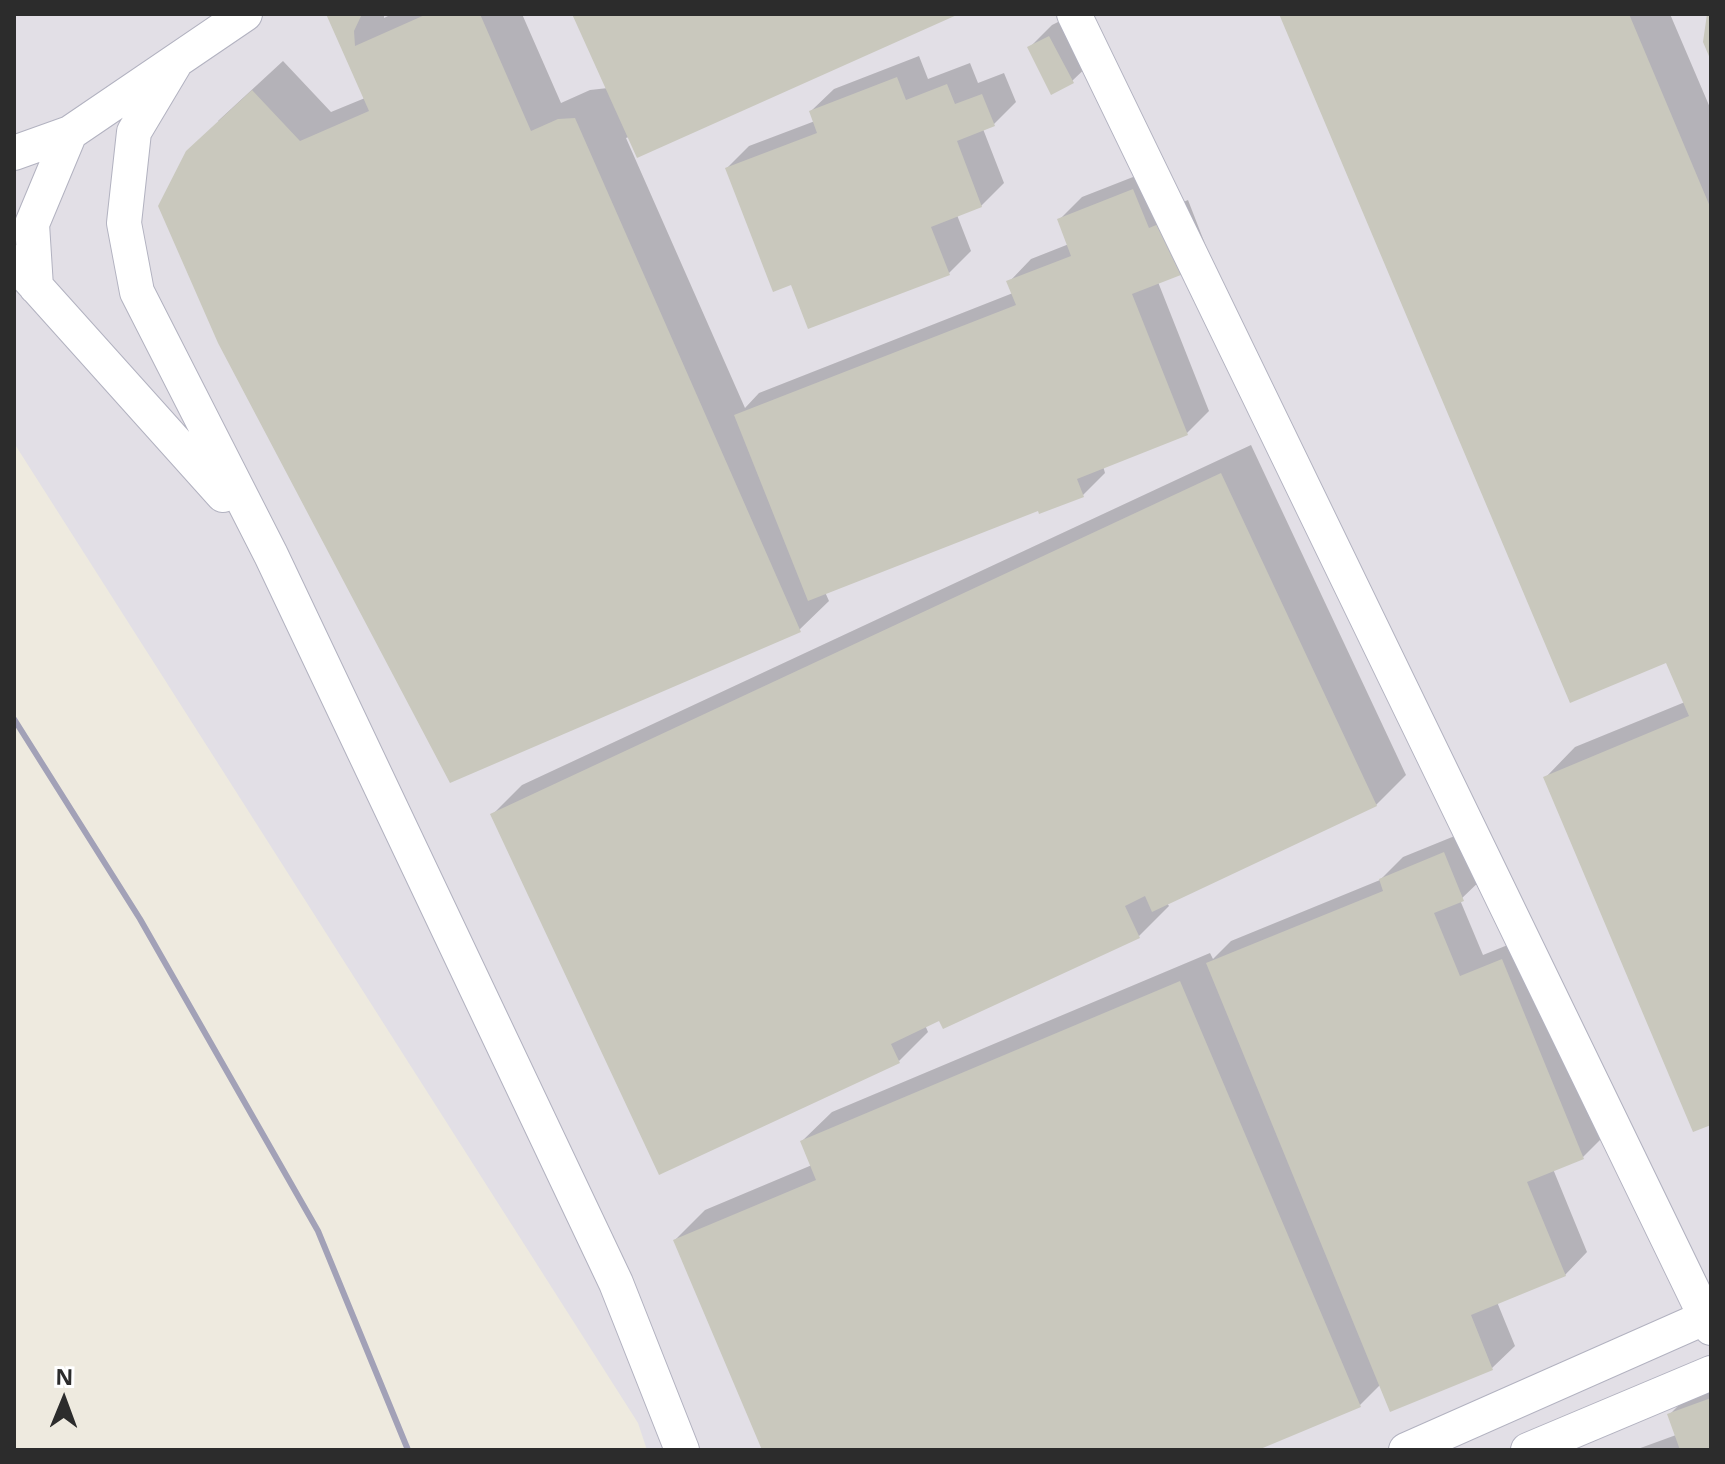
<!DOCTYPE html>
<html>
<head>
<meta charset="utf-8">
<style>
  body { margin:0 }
  #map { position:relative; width:1725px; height:1464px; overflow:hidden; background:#eeeadf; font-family:"Noto Sans",sans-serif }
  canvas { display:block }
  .frame { position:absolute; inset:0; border:16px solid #2c2c2c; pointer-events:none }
  .north { position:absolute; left:24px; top:1360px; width:80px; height:80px; -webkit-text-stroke:6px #fff; paint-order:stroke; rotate:1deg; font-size:22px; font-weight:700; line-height:32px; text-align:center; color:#2c2c2c }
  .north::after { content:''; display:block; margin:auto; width:28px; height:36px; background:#2c2c2c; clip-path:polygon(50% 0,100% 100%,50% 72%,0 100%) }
</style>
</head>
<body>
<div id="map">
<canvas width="1725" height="1464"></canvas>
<div class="frame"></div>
<div class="north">N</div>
</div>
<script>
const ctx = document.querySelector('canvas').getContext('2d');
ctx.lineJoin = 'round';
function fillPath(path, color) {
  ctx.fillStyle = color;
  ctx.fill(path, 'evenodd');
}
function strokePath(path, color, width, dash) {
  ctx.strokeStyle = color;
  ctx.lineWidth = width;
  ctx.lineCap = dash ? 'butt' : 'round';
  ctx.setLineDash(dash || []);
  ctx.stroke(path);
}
fillPath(new Path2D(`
  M14,14h1697v1436h-1064l-9,-27 -624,-980z`), '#e2dfe6');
fillPath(new Path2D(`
  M328,14h56v4l8,-4h130l39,89 29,-13 18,-2 -33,-74h379l-328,124 119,270 14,-15 254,-100 -4,-11 22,-23 38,-15 -10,-24 23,-23 74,-29 16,39 16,-7 19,49 -22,22 -27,11 51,129 -22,22 -84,33 2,7 -22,22 -43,13 -215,84 4,9 -30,29 -581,-509 65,-60 48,51 34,-14z
  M1281,14h389l41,96v1013l-165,-346 29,-30 110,-45 -18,-42z
  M1072,15l23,44 -23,22 -43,-33 23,-23z
  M919,56l9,23 42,-16 8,20 26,-10 12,29 -23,23 -10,4 21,54 -23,23 -24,9 14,36 -22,22 -157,10 -65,-115 22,-22 66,-25 -4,-10 23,-22z
  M1251,445l155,330 -30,30 -209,98 2,3 -30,30 -195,91 -4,-9 -15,7 3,7 -29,29 -407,-246 30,-30z
  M1467,831l18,45 -25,24 23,55 42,-17 80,197 -23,23 -29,11 34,83 -22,23 -68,27 18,44 -23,22 -111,16 -21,21 -108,45h-488l-89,-210 30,-30 107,-45 -10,-24 30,-29 378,-159 3,6 18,-18 149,-61 23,-23z
  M1711,1380v70h-76l41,-15 -7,-20 30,-30z`), '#0003');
fillPath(new Path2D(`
  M326,14h36l-8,17 1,15 72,-32h53l51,117 27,-12 17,-1 226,514 -351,151 -232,-440 -60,-137 28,-55 66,-61 48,51 69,-30z
  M572,14h387l-322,144z
  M1279,14h350l82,195v916l-18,7 -150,-355 146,-61 -23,-53 -96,40z
  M1707,14h4v47l-8,-19z
  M1049,36l25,47 -23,12 -24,-48z
  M897,77l9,23 41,-16 8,20 27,-10 13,32 -38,15 25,66 -51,20 19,48 -142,54 -17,-44 -18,7 -48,-124 92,-35 -8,-22z
  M1133,189l16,39 17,-7 20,52 -54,21 56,141 -111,44 7,18 -45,17 -1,-3 -230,90 -74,-186 282,-110 -10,-24 65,-25 -14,-37z
  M1221,473l156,333 -225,106 -7,-16 -20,10 15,32 -197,91 -4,-8 -48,23 9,19 -241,112 -169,-361z
  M1444,852l20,49 -30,12 26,63 42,-17 82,200 -57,23 39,94 -95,39 22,55 -103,42 -184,-449 177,-72 -4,-12z
  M1180,981l181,426 -103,43h-496l-89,-210 143,-60 -16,-39z
  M1711,1398v52h-31l-13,-36z`), '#c9c8bd');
const minor = new Path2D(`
  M1074,14l637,1314
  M174,65l-40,67 -10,91 13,69 134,263 345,728 66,167
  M14,153l56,-20 175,-119
  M14,262l209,233
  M36,287l-4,-63 38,-91
  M1406,1450l305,-135
  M1528,1450l183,-77`);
strokePath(minor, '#b2b2c0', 36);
strokePath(minor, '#fff', 34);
strokePath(new Path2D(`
  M14,719l126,200 178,312 90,219`), '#a2a1b7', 6);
</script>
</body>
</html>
